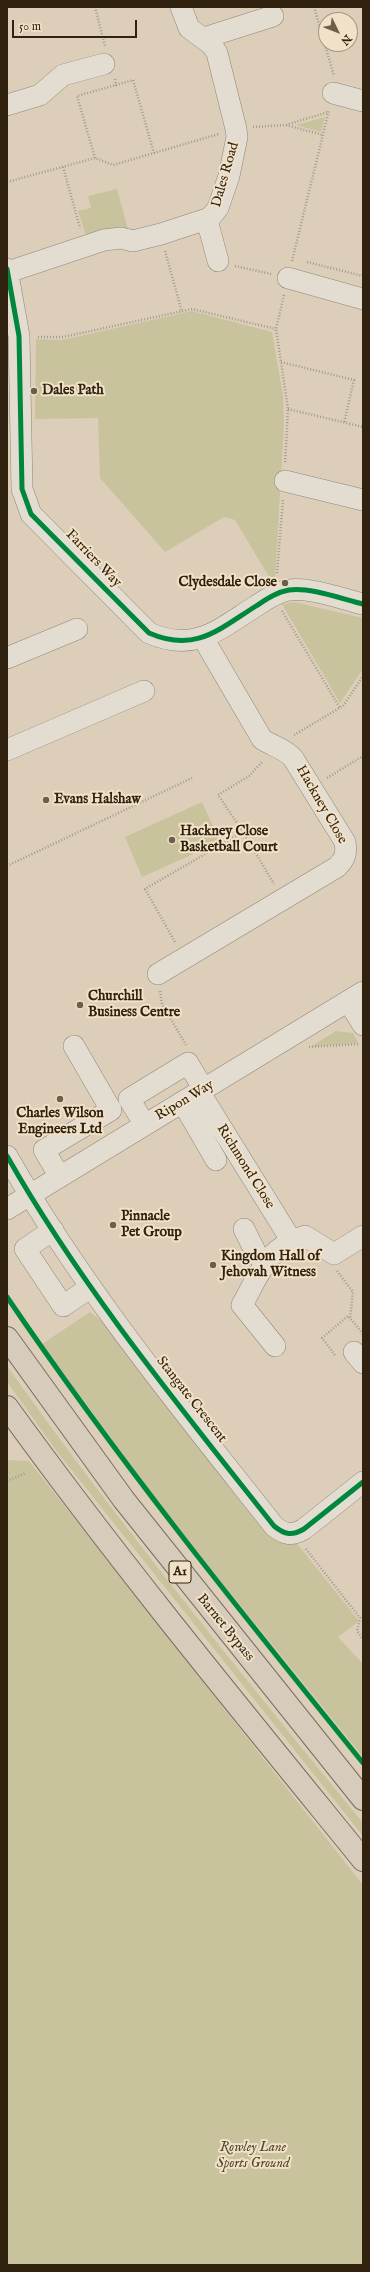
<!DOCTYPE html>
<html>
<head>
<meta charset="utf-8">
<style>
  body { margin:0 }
  #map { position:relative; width:370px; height:2272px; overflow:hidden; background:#dcceb9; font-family:"IM FELL English",serif }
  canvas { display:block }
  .frame { position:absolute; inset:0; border:8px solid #31220f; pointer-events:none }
  .north { position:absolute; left:318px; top:12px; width:40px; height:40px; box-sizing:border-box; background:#f1e1c8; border:1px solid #a4957e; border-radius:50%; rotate:133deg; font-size:11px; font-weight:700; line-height:16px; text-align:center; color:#31220f }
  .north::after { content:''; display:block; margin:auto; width:14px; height:18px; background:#6d5e4a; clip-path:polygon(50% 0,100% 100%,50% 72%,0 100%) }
  .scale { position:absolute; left:12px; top:20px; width:125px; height:18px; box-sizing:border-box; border:2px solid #31220f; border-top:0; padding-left:5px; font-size:12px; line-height:14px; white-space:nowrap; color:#31220f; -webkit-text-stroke:3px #f1e1c8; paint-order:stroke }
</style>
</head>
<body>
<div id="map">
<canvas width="370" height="2272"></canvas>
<div class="frame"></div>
<div class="north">N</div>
<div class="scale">50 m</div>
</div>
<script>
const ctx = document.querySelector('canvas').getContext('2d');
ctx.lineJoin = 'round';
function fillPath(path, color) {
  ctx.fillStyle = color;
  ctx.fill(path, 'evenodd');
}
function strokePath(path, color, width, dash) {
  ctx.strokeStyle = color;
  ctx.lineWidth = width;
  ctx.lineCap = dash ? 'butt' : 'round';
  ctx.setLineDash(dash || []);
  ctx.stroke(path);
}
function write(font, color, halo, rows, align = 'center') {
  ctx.font = font + ' "IM FELL English",serif';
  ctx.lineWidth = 4;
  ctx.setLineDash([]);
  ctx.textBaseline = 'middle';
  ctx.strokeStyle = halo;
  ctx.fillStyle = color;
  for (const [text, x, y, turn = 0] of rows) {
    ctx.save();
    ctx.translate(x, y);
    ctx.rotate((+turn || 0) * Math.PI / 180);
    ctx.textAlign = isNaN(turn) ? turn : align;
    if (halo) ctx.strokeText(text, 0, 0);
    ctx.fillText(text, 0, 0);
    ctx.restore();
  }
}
fillPath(new Path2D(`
  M325,117l-4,15 -25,-7z
  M117,189l11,40 -42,7 -8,-25 13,-3 -3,-12z
  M192,311l80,21 11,64 1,29 -9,155 -3,2 -37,-62 -11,-3 -59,35 -65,-74 -2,-60 -63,1 1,-80 26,1z
  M294,602l69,16v51l-23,34 -58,-99z
  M202,802l18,40 -78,35 -17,-40z
  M336,1031l17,2 5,10 -48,4z
  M90,1312l21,16 184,213 64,80 -21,16 25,27v93l-190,-235 -131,-178z
  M7,1366c112,158 234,307 356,457v13l-305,-383 -51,-71z
  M7,1460l22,1 334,424v380h-356z`), '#c9c39d');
const minor = new Path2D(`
  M204,38l69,-22
  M333,93l30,8
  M7,105l33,-10 23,-20 41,-11
  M207,220l11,41
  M7,269l12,67 3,153 9,25 118,119c46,20 69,-3 107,-27 11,-7 21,-14 33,-16 21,-3 53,9 74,14
  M8,272l96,-32 17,-2 12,3 28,-7 49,-16 8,-10 11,-32 8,-39 -1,-8 -19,-76 -5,-8 -23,-17 -8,-21
  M288,278l75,21
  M285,481l78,19
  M7,658l70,-29
  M7,750l137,-59
  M158,974l179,-107c8,-8 10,-13 8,-25l-52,-84c-9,-10 -21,-12 -31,-19l-59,-101
  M348,1001l15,24
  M200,1093l91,147
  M183,1103l33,57
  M145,1125l-16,-26 59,-36 16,27
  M7,1156c75,132 173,251 267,370 11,9 18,10 30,3l59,-47
  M60,1177l-16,-27 67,-40 -37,-64
  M7,1209l356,-217
  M244,1229l13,26 9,7
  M53,1230l-28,19 38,57 28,-19
  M275,1346l-33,-41c18,-32 25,-58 63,-69l29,18 29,-18
  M354,1352l9,11`);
const highway = new Path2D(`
  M7,1338l117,162 239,299
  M7,1407c112,155 235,304 356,453`);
strokePath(minor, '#908678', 22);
strokePath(highway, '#786f62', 24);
strokePath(new Path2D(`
  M95,7l10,39
  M314,7l20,69
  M115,79l1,6 17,-5 21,73
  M286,125l37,10
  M253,127l33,-2 42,-13
  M95,158l-18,-62 39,-11
  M63,167l17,61
  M7,182l88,-24 18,7 106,-31
  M165,251l17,61
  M292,261l37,-151
  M307,262l56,14
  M235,266l36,8
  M284,295l-8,34 12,80 -3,55
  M38,337h25l129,-28 84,20
  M281,362l73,18 -10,43
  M288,409l75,18
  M277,573l6,-74
  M282,611l58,97
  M294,735l49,-29 20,-30
  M327,778l36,-22
  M243,832l31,52
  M7,866l185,-88
  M175,942l-30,-53 98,-57 -25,-37 31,-19 14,-15
  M160,991l2,13 24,41
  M309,1047l51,-3
  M337,1271l16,21 -3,26 13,16
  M335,1355l-13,-17 26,-22 2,2
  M7,1481l19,-8
  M306,1549l54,69 -3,13 6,8`), '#a29b91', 2.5, [1, 2]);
strokePath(minor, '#e3dcd1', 21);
strokePath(highway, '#d7ccbc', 22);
strokePath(new Path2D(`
  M7,269l12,67 3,153 9,25 118,119c46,20 69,-3 107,-27 11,-7 21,-14 33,-16 21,-3 53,9 74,14
  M7,1156c75,132 173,251 267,370 11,9 18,10 30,3l59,-47
  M7,1297c110,162 233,314 356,466`), '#00873e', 5);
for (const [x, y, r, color] of [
  [34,391,4,"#6d5e4a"],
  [285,583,4,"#6d5e4a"],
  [46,800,4,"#6d5e4a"],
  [172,840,4,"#6d5e4a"],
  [80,1005,4,"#6d5e4a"],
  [60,1099,4,"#6d5e4a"],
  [113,1225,4,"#6d5e4a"],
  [213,1265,4,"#6d5e4a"]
]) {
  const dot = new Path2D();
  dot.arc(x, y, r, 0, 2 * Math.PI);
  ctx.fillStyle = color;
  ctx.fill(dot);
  strokePath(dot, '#f1e1c8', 1.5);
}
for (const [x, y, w] of [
  [180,1572,22]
]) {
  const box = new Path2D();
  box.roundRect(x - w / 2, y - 11, w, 22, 3);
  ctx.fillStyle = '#f1e1c8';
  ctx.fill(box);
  strokePath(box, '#31220f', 1);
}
write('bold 13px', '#31220f', null, [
  ["A1",180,1572]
]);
write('14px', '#31220f', '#f1e1c8', [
  ["Dales Road",226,175,-74],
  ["Farriers Way",93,559,46],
  ["Hackney Close",321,805,60],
  ["Ripon Way",185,1101,-31],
  ["Richmond Close",245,1167,58],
  ["Stangate Crescent",191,1400,52],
  ["Barnet Bypass",225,1628,51]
]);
write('bold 14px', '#31220f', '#f1e1c8', [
  ["Dales Path",42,391],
  ["Clydesdale Close",277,583,"right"],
  ["Evans Halshaw",54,800],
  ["Hackney Close",180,832],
  ["Basketball Court",180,848],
  ["Churchill",88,997],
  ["Business Centre",88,1013],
  ["Charles Wilson",60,1114,"center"],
  ["Engineers Ltd",60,1130,"center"],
  ["Pinnacle",121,1217],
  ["Pet Group",121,1233],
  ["Kingdom Hall of",221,1257],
  ["Jehovah Witness",221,1273]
], 'left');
write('italic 14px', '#53482d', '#f1e1c8', [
  ["Rowley Lane",253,2148],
  ["Sports Ground",253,2164]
]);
</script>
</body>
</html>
